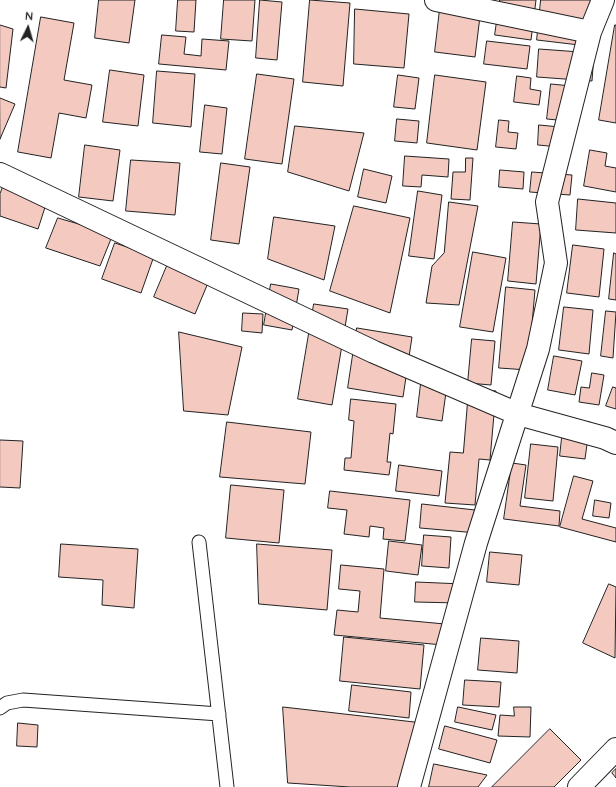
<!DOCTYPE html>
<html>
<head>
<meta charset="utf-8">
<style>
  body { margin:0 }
  #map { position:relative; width:616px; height:787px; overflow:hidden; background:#fff; font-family:Quicksand,sans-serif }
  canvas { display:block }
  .north { position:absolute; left:8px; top:8px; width:40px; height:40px; -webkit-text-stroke:3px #fff; paint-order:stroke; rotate:5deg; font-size:11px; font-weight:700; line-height:16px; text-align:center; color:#222 }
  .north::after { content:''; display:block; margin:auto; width:14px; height:18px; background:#222; clip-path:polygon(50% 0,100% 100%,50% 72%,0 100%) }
</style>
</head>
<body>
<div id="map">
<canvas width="616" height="787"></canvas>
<div class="north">N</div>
</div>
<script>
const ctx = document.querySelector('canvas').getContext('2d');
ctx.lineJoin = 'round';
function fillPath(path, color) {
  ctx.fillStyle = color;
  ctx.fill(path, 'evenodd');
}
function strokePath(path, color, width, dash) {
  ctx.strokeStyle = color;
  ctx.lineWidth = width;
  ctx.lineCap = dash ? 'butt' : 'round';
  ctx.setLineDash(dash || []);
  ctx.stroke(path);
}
const building = new Path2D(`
  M99,0h36l-6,43 -34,-5z
  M178,0h18l-2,32 -18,-1z
  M224,0h31l-3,41 -31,-2z
  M260,0l22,2 -5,58 -21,-2z
  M310,0l40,3 -7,83 -40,-4z
  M441,0h41l-7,57 -40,-5z
  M500,0h36l-5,40 -36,-5z
  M541,0h61l-6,47 -59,-7z
  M355,9l54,5 -5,54 -50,-4z
  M41,17l33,6 -10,57 28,5 -6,33 -27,-5 -8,45 -33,-6z
  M0,25l13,4 -7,59 -6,-1z
  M615,25h1v98l-17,-3z
  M162,35l24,2 -2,17 17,2 1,-17 27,2 -3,29 -67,-6z
  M487,41l43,5 -3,23 -43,-5z
  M539,49l55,4 -2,28 -55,-4z
  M110,70l34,5 -6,51 -35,-4z
  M157,71l38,3 -4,53 -38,-4z
  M257,74l37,5 -12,85 -37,-5z
  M398,75l21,3 -4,31 -21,-2z
  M435,75l51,7 -9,68 -50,-7z
  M517,76l14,2 -1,11 11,2 -2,14 -25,-3z
  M551,84l30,3 -3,35 -31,-3z
  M0,98l15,6 -15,35z
  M205,105l22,3 -5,46 -22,-2z
  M397,119l22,2 -2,22 -22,-2z
  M499,120l10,1 -1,11 10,1 -2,16 -20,-2z
  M539,125l32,3 -2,20 -31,-3z
  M295,126l69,7 -15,58 -61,-19z
  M85,145l35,5 -7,51 -34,-4z
  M590,150l17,3 -2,13 11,2v24l-32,-6z
  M405,156l44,3 -1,18 -26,-2 -1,12 -18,-1z
  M466,158h7l-3,42 -19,-1 2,-27h12z
  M131,160l49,3 -5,52 -49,-4z
  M221,163l29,4 -11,77 -28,-4z
  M364,169l28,7 -6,27 -28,-6z
  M500,170l24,2 -1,17 -24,-2z
  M532,172l40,3 -2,20 -40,-3z
  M4,184l44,14 -10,31 -38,-13v-22z
  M418,191l24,4 -8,64 -25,-3z
  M578,199l38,4v30l-40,-3z
  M449,202l29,4 -19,99 -33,-2 6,-37 12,-13z
  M354,206l56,12 -20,95 -60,-22z
  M274,217l61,9 -11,54 -56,-21z
  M58,218l55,16 -13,32 -54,-18z
  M513,222l28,2 -5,60 -28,-3z
  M115,243l39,13 -13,37 -39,-14z
  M573,245l31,4 -5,48 -32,-4z
  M473,252l33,6 -13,74 -33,-5z
  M614,253l2,1v46l-7,-1z
  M172,254l9,4 -5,12 11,5 26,-4 -18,43 -41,-17z
  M271,284l28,5 -7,41 -28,-5z
  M506,287l29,3 -7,80 -29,-2z
  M314,304l34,5 -16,96 -34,-6z
  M564,307l29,3 -4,44 -30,-4z
  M606,311l10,1 -3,46 -12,-2z
  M243,313l20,1 -1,19 -20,-2z
  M357,328l55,9 -9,60 -55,-9z
  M179,332l63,15 -14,68 -44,-4z
  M472,339l23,2 -4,44 -23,-2z
  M554,356l28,5 -7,34 -27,-5z
  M592,373l12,2 -5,30 -20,-3 2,-15 8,1z
  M422,375l26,3 -6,43 -25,-4z
  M613,387l3,1v21l-10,-3z
  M469,389l27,2 -6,69 -11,-1 -4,46 -30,-2 5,-51 13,1z
  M351,399l45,5 -3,30 -3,-1 -3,29h4l-2,13 -45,-5 1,-12h6l3,-37 -5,-1z
  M564,419l26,3 -5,37 -25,-3z
  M227,422l84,10 -6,52 -85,-7z
  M0,440l23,1 -3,47 -20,-1z
  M531,444l27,3 -5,54 -28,-3z
  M512,463l14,2 -6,41 40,5 -1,15 -55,-7z
  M399,465l43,6 -3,25 -43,-5z
  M574,476l19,5 -11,38 34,9v14l-56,-15z
  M231,485l53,5 -5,53 -53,-5z
  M330,491l80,9 -5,41 -22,-2 1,-11 -14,-2 -1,11 -25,-3 3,-24 -19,-2z
  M595,500l16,3 -2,15 -16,-2z
  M422,504l62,7 -7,22 -57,-5z
  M424,535l27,2 -2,31 -27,-2z
  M389,541l33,4 -4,30 -32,-4z
  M61,544l77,5 -4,59 -32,-3 1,-25 -44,-3z
  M257,544l75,6 -5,60 -68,-6z
  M490,552l32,3 -3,30 -32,-3z
  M341,565l43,4 -4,49 65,6 -2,21 -109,-10 3,-25 21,2 2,-21 -21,-2z
  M416,582l47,2 -5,19 -43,-1z
  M609,584l7,3 -1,71 -32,-15z
  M344,637l80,8 -4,44 -80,-8z
  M481,638l38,3 -2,32 -39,-3z
  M465,680l36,2 -2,25 -36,-2z
  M352,685l59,7 -2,26 -60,-7z
  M283,707l140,16 -16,64h-57l-62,-4z
  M458,707l38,8 -4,15 -37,-8z
  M514,707h17l-1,30 -32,-1 2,-21 14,1z
  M18,723l20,2 -1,22 -20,-1z
  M445,726l52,14 -7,23 -51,-14z
  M550,729l31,31 -27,27h-62z
  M434,764l53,11 -9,12h-49z
  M616,769v9l-4,-5z`);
fillPath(building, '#f3c9c0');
strokePath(building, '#222', 1);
const lane = new Path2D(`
  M199,542l28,245
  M0,708l7,-5 16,-3 196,14`);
const street = new Path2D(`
  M436,0l154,32
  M0,174l374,178 144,62 87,24 11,5
  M409,787l67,-244 62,-194 18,-86 -9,-61 43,-170 13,-32
  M579,787l37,-38`);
strokePath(lane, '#222', 15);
strokePath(street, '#222', 24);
strokePath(lane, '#fff', 13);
strokePath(street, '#fff', 22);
</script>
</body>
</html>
